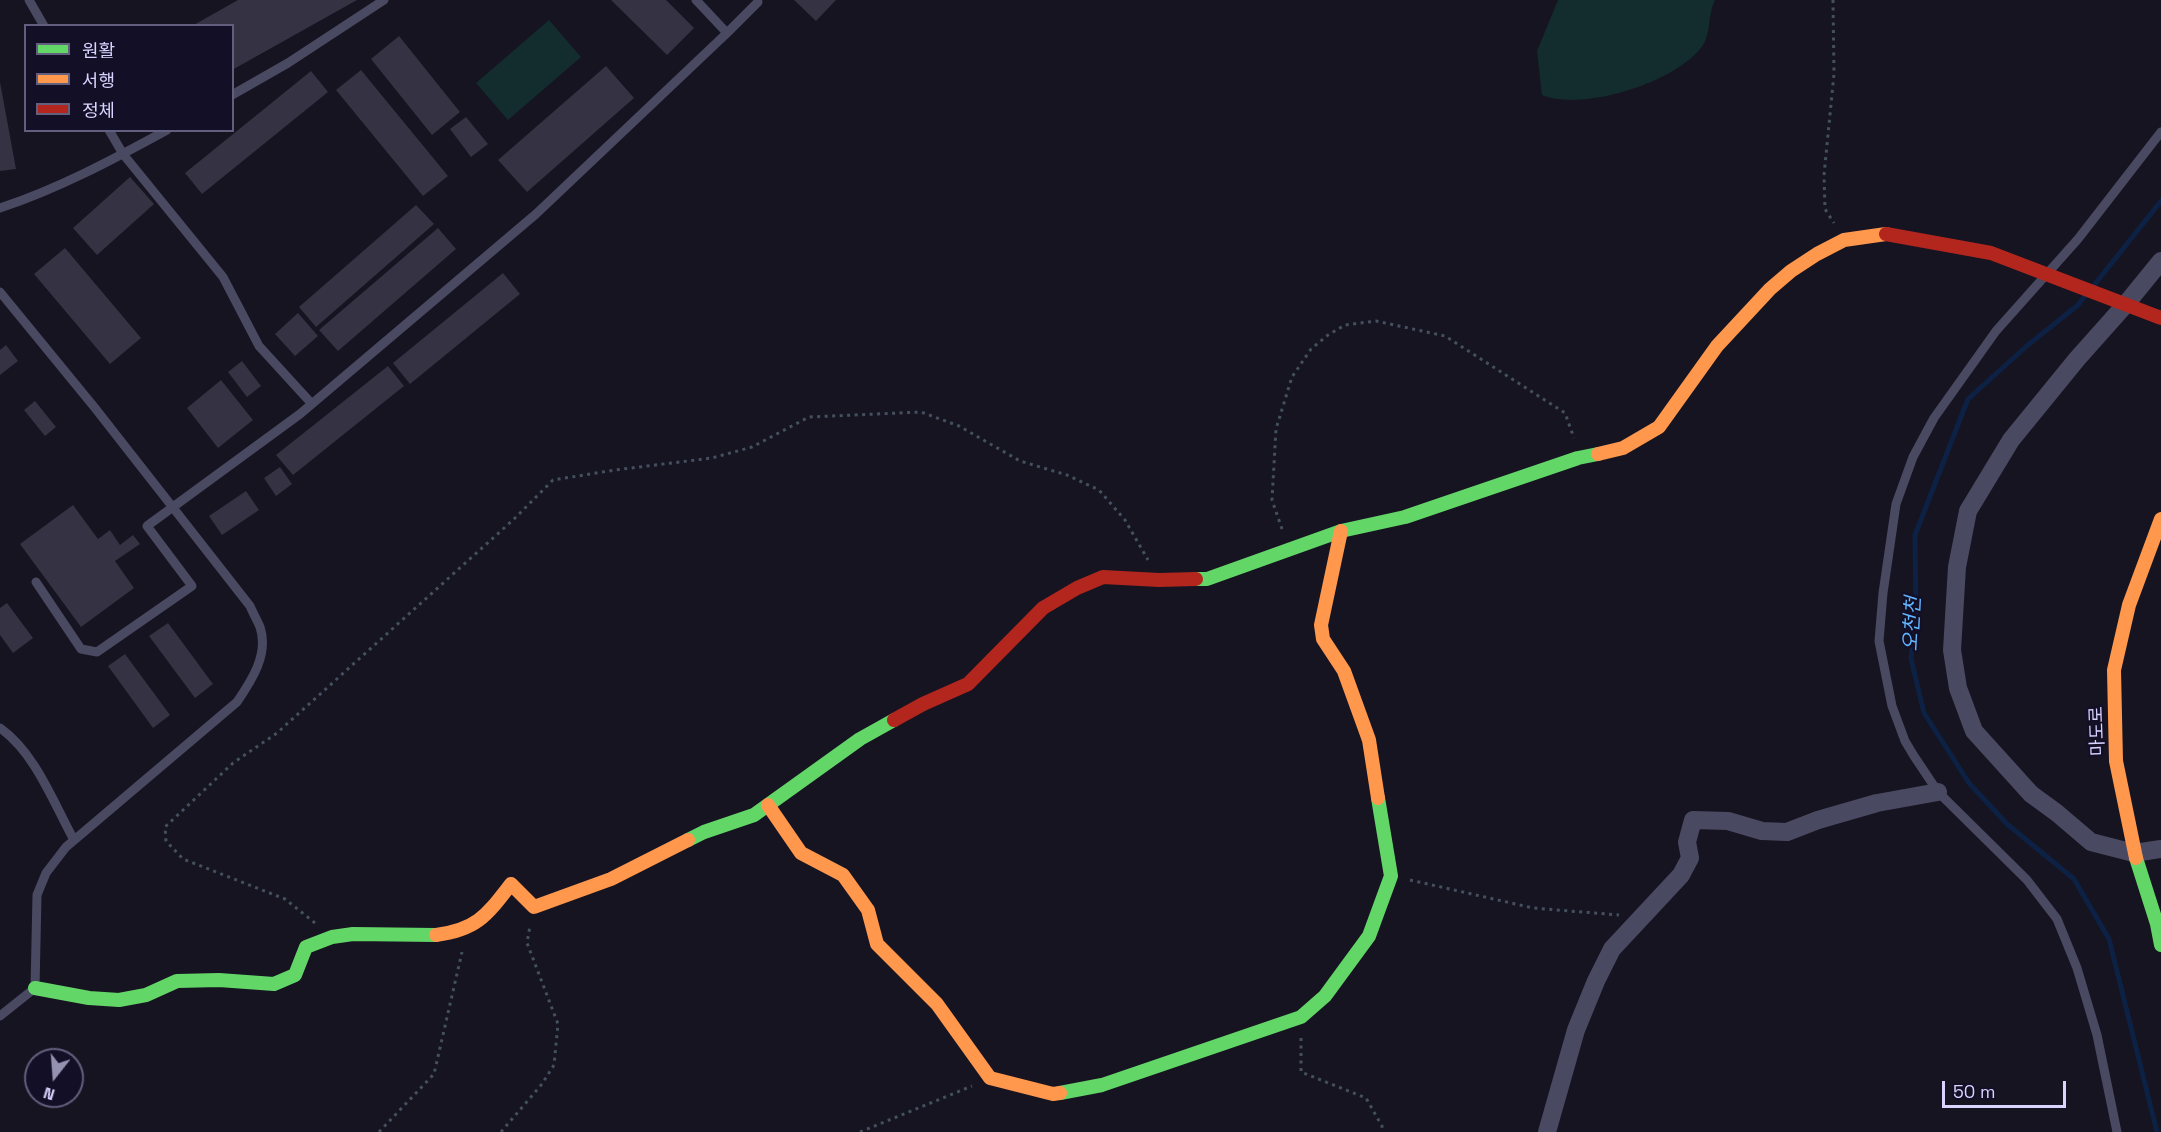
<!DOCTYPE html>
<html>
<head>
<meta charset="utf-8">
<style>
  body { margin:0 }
  #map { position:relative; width:2161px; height:1132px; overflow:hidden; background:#161421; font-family:"Space Grotesk","Noto Sans KR",sans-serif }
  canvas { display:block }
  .legend { position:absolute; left:24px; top:24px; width:210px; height:108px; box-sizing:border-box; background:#130f26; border:2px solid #625e7d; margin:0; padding:8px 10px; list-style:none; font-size:18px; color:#d9d4ff }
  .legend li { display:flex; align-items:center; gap:12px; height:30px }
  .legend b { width:30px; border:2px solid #625e7d }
  .north { position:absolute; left:24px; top:1048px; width:60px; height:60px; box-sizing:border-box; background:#130f26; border:2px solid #625e7d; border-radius:50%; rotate:197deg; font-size:16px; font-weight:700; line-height:24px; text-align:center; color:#d9d4ff }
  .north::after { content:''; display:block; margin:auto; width:21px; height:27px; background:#9591b1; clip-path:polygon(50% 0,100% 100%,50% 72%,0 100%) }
  .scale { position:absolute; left:1942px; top:1081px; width:124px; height:27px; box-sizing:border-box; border:3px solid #d9d4ff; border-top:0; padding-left:8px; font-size:18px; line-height:21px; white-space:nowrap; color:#d9d4ff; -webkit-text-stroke:4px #130f26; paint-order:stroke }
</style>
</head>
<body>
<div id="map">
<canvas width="2161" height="1132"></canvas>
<ul class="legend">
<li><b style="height:8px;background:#63d668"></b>원활</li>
<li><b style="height:8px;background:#ff974d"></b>서행</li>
<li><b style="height:8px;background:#b3261e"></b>정체</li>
</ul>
<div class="north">N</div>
<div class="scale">50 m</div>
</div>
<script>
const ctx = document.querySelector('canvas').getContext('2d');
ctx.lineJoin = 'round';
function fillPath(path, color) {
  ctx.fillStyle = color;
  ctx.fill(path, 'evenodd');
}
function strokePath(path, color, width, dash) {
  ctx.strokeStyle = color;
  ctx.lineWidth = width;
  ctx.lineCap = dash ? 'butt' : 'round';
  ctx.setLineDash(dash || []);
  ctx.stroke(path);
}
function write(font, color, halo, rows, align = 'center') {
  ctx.font = font + ' "Space Grotesk","Noto Sans KR",sans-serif';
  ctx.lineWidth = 5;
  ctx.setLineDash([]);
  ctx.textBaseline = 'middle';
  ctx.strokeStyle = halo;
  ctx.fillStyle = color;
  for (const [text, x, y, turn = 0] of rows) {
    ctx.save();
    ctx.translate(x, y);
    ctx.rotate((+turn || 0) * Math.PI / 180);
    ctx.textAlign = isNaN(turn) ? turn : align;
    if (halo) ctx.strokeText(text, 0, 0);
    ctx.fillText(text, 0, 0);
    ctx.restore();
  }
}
fillPath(new Path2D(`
  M1558,0h157c-7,13 -4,33 -12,45 -25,37 -120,67 -161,50l-5,-44z
  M549,20l32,37 -73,63 -32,-37z`), '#132c2d');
strokePath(new Path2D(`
  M2095,284l66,-83
  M2085,296l-7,9 -50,40 -60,54 -53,136 1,79 -5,45 13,54 45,70 38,41 67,55 35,60 48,193`), '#0d2144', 5);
fillPath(new Path2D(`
  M238,0h119l-125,70v-44h-40z
  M611,0h55l28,28 -27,27z
  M794,0h42l-20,21z
  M399,36l61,76 -28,23 -61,-76z
  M606,66l28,32 -107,94 -29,-32z
  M361,70l87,106 -25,20 -87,-106z
  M311,71l17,21 -126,102 -17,-21z
  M0,82l16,87 -16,2z
  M466,117l22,27 -17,13 -21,-28z
  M130,177l24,27 -57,51 -24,-27z
  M416,205l18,19 -118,103 -17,-20z
  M438,228l18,21 -118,102 -19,-21z
  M65,248l76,90 -31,26 -76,-90z
  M503,273l17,21 -110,90 -17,-21z
  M298,313l20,23 -23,20 -20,-22z
  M6,345l12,16 -18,14v-25z
  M242,361l19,25 -14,11 -19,-25z
  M388,366l16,20 -111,89 -17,-20z
  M221,380l32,40 -35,28 -31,-40z
  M35,401l21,26 -11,9 -21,-26z
  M280,467l12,17 -16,12 -12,-18z
  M246,491l13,19 -37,25 -13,-19z
  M73,505l25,34 12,-9 10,15 13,-10 7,9 -25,17 19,27 -53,39 -61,-83z
  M7,603l26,35 -20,15 -13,-18v-27z
  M168,623l45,61 -18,14 -46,-62z
  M125,654l45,61 -17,13 -45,-62z`), '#343243');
strokePath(new Path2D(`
  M1833,0l1,74 -10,101 1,34 9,14
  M1282,529l-10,-29 4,-71 16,-52 19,-28 17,-14 17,-10 31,-4 69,15 120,77 9,25
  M1410,880l123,28 86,7
  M315,923l-30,-24 -102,-40 -17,-18 -1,-14 68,-64 44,-30 236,-213 40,-40 62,-10 97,-12 40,-11 57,-30 112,-5 38,14 61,35 47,14 32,15 26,30 23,40
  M1301,1038v34l65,26 16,28v6
  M379,1132l55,-58 28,-122
  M501,1132l41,-48 12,-19 4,-41 -31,-81 3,-17
  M860,1132l112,-46`), '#44505f', 3, [3, 4.5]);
strokePath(new Path2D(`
  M29,0l15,26
  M727,33l31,-31
  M232,95l56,-32 96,-63
  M109,130l14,24 100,123 36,69 53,58
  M0,208c58,-19 114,-49 167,-78
  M0,292l95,116 155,198c3,7 7,14 10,21 9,27 -8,53 -23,75l-171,145 -20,26 -9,22 -2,93 -35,28
  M36,582l45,67 16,3 95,-66 -45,-60 153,-112 236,-200 191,-181 -31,-33
  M0,728c36,26 53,74 74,112
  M2117,1132l-20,-97 -20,-67 -20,-49 -30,-39 -89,-88 -24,-36 -9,-15 -13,-35 -13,-65 4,-48 13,-89 17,-47 21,-39 62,-87 82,-92 83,-107`), '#4a4962', 9);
strokePath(new Path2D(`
  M2161,261l-35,43 -49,55 -66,81 -43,71 -11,56 -5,83 6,38 16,43 57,63 26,19 34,29 43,11 27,-4
  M1547,1132l29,-102 20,-49 16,-32 69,-74 9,-17 -3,-16 6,-22 35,1 34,10 25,1 31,-12 59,-17 61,-11`), '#4a4962', 18);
strokePath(new Path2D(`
  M1196,579h11l134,-48 64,-14 173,-59 20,-4
  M688,840l16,-8 50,-17 106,-76 34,-19
  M2136,858l21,66 4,21
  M35,988l54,10 30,2 27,-5 31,-14 42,-1 55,4 21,-9 11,-28 26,-10 21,-3 83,1
  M1060,1093l42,-8 199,-68 24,-21 44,-60 22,-60 -13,-78`), '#63d668', 14);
strokePath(new Path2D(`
  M1598,454l25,-6 36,-21 58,-81 53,-57 21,-18 26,-17 27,-14 42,-6
  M1341,531l-20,94 2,14 21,32 25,69 9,58
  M768,805l33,48 42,22 25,35 9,34 60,60 53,74 63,16 7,-1
  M2136,858l-20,-97 -2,-91 15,-65 32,-86
  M436,935c41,-5 51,-20 75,-51l23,23 77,-28 77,-39`), '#ff974d', 14);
strokePath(new Path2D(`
  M1886,234l105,19 170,65
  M894,720l29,-16 45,-20 75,-76 34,-20 26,-11 56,3 37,-1`), '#b3261e', 14);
write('18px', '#d9d4ff', '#130f26', [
  ["마도로",2098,731,-92]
]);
write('italic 20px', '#62b6ff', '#130f26', [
  ["오천천",1913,624,-87]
]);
</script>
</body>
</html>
